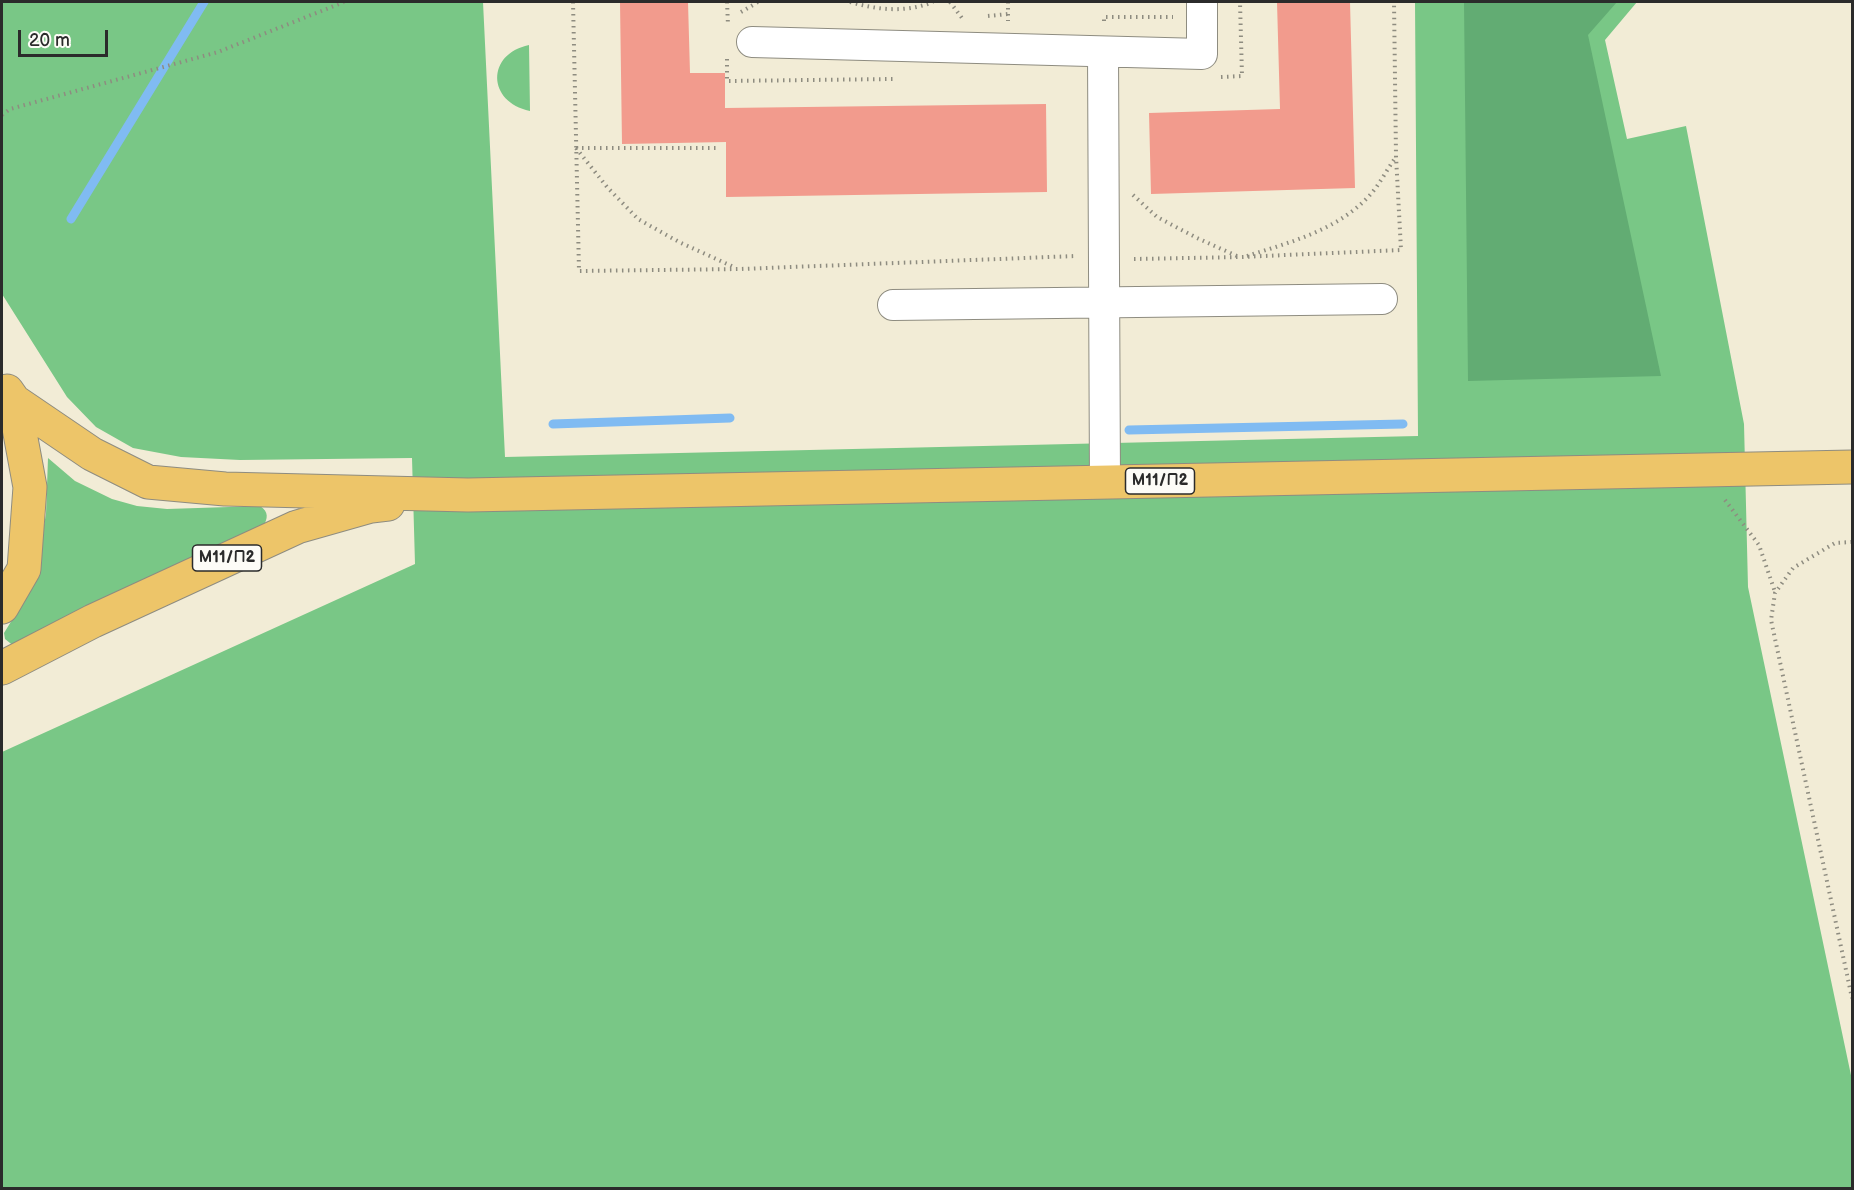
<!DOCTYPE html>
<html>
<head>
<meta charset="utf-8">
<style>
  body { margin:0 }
  #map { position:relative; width:1854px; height:1190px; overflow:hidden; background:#f2ecd6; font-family:"Balsamiq Sans",sans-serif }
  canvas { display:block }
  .frame { position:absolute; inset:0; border:3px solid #2b2b2b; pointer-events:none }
  .scale { position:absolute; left:18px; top:30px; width:90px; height:27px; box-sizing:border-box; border:3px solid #2b2b2b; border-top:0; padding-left:8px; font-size:18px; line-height:21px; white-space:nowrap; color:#2b2b2b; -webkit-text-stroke:4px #fdfcf7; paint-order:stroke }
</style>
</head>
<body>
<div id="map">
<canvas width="1854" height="1190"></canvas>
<div class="frame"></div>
<div class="scale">20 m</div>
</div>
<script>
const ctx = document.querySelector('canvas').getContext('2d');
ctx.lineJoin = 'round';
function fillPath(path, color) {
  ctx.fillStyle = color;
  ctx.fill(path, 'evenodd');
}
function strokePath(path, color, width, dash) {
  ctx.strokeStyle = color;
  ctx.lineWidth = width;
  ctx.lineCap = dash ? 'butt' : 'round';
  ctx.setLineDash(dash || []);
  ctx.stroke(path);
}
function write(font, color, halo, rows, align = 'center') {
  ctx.font = font + ' "Balsamiq Sans",sans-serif';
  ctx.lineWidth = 6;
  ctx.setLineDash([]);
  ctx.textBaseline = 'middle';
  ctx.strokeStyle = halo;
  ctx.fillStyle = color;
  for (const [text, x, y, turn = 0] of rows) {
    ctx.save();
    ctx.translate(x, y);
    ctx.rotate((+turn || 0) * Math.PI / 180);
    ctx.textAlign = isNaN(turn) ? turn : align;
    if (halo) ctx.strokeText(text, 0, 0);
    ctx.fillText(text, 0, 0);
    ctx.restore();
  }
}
fillPath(new Path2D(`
  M2,2h481l22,455 913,-21 -3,-434h222l-32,38 22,99 59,-13 58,298 4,163 104,493v108h-1850v-436l413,-188 -3,-106 -172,2 -59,-3 -48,-9 -37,-21 -29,-30 -65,-103z
  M529,45l1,66c-43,-9 -44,-57 -1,-66z
  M48,458l27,23 37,18 25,7 30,3 93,-3c9,6 8,12 3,21l-248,120 -10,-8 -1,-6 21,-34 15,-52 6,-33z`), '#79c786');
fillPath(new Path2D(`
  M1464,2h153l-29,33 73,341 -193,5z`), '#62ac73');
strokePath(new Path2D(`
  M71,219l133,-217
  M553,424l177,-6
  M1129,430l274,-6`), '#80bbf2', 9);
fillPath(new Path2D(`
  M620,2h68l2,71h35v35l321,-4 1,88 -321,5v-55l-104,2z
  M1277,2h73l5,186 -204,6 -2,-81 131,-4z`), '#f29b8d');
const minor = new Path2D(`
  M752,42l450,12v-52
  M1103,52l2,430
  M893,305l489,-6`);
const highway = new Path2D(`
  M14,401l78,53 56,28 77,7 243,6 1384,-28
  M2,607l22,-38 6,-82 -16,-86 -7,-10
  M2,668l91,-47 204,-94 74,-21 17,-2`);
strokePath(minor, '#8e8c80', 32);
strokePath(highway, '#8e8c80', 35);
strokePath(new Path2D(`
  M573,2l6,269 161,-2 336,-13
  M727,2l1,23
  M850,2c28,8 55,11 83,0
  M950,2l12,16
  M1008,2v19
  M741,12l17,-10
  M988,16l20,-2
  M1104,21v-4h69
  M727,59v22l166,-2
  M1221,77l21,-1 -2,-74
  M2,115l8,-6 208,-57 126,-50
  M576,148l31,39 31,32 41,23 57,26
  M576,148h140
  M1133,195l24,22 40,21 40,18
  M1247,256c44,-14 91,-26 123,-61 10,-11 17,-26 26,-38
  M1134,259l107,-2 160,-7 -5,-94 -2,-154
  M1725,500l34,45 16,47
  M1852,542l-17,1 -42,25 -18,25 -4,27 81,378`), '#8e8c80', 4, [1.5, 4.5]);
strokePath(minor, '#fff', 30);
strokePath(highway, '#edc569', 33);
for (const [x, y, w] of [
  [1160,481,69],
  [227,558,69]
]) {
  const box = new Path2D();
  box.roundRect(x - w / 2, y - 13, w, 26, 4.5);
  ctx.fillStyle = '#fdfcf7';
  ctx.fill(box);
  strokePath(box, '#2b2b2b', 1.5);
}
write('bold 16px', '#2b2b2b', null, [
  ["М11/П2",1160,481],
  ["М11/П2",227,558]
]);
</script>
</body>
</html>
